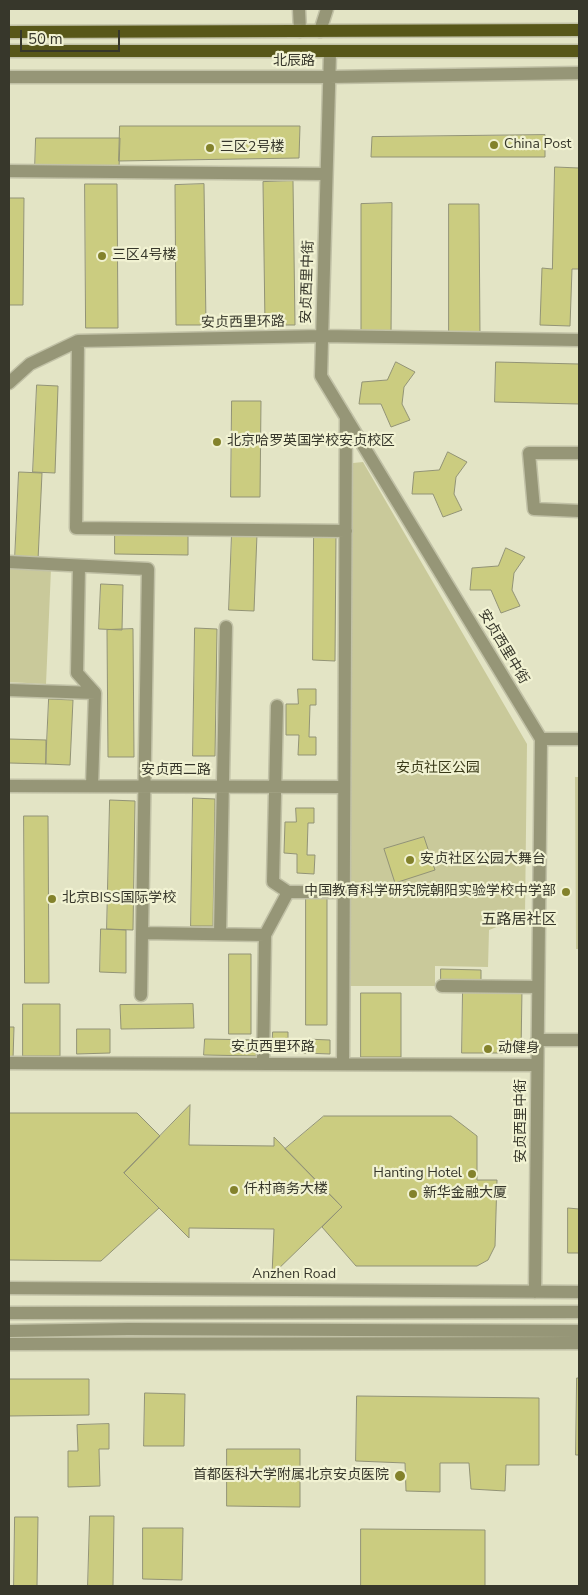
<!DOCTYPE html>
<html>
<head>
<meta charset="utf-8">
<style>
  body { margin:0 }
  #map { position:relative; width:588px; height:1595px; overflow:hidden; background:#e3e4c5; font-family:"Nunito Sans",sans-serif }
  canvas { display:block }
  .frame { position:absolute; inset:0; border:10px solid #37372b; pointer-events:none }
  .scale { position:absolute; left:20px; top:30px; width:100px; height:22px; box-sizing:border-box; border:2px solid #37372b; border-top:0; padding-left:6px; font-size:15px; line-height:18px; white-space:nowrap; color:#37372b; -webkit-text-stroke:4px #f1f2d2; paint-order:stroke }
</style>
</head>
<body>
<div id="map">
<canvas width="588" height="1595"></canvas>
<div class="frame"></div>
<div class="scale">50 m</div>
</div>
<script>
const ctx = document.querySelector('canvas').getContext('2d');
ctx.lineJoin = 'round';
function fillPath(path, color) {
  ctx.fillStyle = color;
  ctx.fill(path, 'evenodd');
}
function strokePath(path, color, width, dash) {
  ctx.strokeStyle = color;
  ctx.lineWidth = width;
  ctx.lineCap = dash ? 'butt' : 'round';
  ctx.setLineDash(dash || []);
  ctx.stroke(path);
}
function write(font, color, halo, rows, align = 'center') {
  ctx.font = font + ' "Nunito Sans","Noto Sans SC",sans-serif';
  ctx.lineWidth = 4.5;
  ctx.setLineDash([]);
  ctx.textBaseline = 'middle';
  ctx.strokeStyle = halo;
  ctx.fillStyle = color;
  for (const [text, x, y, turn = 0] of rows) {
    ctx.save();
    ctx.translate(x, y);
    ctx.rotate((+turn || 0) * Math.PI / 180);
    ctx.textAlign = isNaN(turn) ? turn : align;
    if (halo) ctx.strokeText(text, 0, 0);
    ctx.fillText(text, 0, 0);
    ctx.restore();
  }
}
fillPath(new Path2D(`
  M363,462l164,282 -2,172 -36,14 -1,37 -53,-1v20h-87l2,-515 3,-8z
  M9,567l42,2 -5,115 -37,-2z
  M575,777h4v172h-3z`), '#c9c99a');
const building = new Path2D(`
  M120,126h180l-1,32 -180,3z
  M545,135v22h-174l1,-20z
  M36,138h84l-1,31h-84z
  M555,167l24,1v101h-7l-2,57 -30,-1 2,-57 10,1z
  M293,181l2,144h-30l-2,-143z
  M85,184h32l1,144h-32z
  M204,184l2,141h-30l-1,-140z
  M9,198h15l-1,107h-14z
  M392,203l-1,133 -30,-1v-131z
  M449,204h30l1,133h-31z
  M396,362l19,10 -11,15 -2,17 8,16 -19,7 -10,-23h-22l3,-22 25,-2z
  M496,362l83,2v40l-84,-2z
  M37,385l21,1 -3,87 -22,-1z
  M232,401h29l-1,96h-29z
  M448,452l19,10 -11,15 -2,17 8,16 -19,7 -10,-23h-21l2,-22 25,-2z
  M19,472l23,1 -4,87 -23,-1z
  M232,533l25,1 -3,77 -25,-1z
  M115,534l73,1v20l-73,-1z
  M314,534h22l-1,127 -22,-1z
  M506,548l19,9 -11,16 -2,17 8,16 -19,7 -10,-23h-21l2,-22 26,-2z
  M101,584l22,1 -1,45 -23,-1z
  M195,628l22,1 -2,127h-22z
  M133,629l1,128h-26l-1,-127z
  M298,689h18v16h-6l-1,32h7v18h-18l1,-20h-13v-31h12z
  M49,699l24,1 -3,65 -24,-1z
  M9,739l37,1v24l-37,-1z
  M193,798l22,1 -2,127h-22z
  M110,800l25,1 -2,129 -26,-1z
  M296,808h18v15h-6l-1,32h8l-1,19 -17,-1v-19l-13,-1 1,-31h11z
  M24,816h24l1,167h-24z
  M424,837l11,33 -40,13 -11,-34z
  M306,897h21v128h-21z
  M101,929l25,1v43l-26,-1z
  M229,954h22v80h-22z
  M441,969l40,1v13l-40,-1z
  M463,988l59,1 -1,64h-59z
  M361,993h40v64h-40z
  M23,1004h37v52h-37z
  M193,1004l1,24 -73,1 -1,-24z
  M9,1027h5l-1,32h-4z
  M77,1029h33v24l-33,1z
  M273,1032h15v20l-16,1z
  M205,1039l54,1 -1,16 -54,-1z
  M305,1039l25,1v14l-26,-1z
  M190,1105l-1,40 85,1v-9l68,70 -70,68 2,-46 -85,-1v10l-65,-65z
  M9,1113h128l23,23 -36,37 35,35 -58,53 -92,-1z
  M324,1116h127l26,20v44h20l-2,66 -7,14 -11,6h-121l-34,-39 20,-20 -57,-58z
  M568,1208l11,1v44h-11z
  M577,1378h2v77h-3z
  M9,1379h80v36l-80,1z
  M145,1393l40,1 -1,52h-40z
  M357,1396l182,2v67h-33l-1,26 -34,-2 -2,-26h-29v29l-34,-1 -1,-28 -49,-2z
  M109,1424v25h-10l1,37 -32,1v-36h10l-1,-26z
  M227,1449h73v58l-73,-1z
  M90,1516h24l-1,70h-25z
  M15,1517h23l-1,69h-23z
  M143,1528h40l-1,52 -39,-1z
  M361,1529l124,1v56h-124z`);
fillPath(building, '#cbcc80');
strokePath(building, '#929376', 1);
const minor = new Path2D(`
  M299,9l1,22
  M320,31l7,-22
  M330,52l-9,324 220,363 -6,553
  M9,77h320l250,-4
  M9,171l317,3
  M78,341l-2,187 270,3
  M9,383l21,-19 48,-23 244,-5 257,4
  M579,453h-50l5,56 45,2
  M9,562l139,7 -7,426
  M79,566l-2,107 18,20
  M9,690l86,3 -3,93
  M277,706l-4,176 15,10h56
  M541,739h38
  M9,786l335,1
  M142,933l123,2 23,-43
  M220,934l6,-307
  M442,986l96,1
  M537,1040h42
  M9,1063l528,2
  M263,1063l2,-128
  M343,1063l3,-646
  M9,1288l570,4
  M9,1313l570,-1
  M9,1331l119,-2 451,2
  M9,1344l570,-1`);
const major = new Path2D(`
  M9,32l570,-2
  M9,51h570`);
strokePath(minor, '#c1c1a6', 15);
strokePath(major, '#c1c1a6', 15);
strokePath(minor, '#969677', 12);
strokePath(major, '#585719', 12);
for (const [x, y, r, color] of [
  [494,145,5,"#83822b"],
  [210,148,5,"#83822b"],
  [102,256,5,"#83822b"],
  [217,442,5,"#83822b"],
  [410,860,5,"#83822b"],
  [566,892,5,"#83822b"],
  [52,899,5,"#83822b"],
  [488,1049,5,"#83822b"],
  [472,1174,5,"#83822b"],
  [234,1190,5,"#83822b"],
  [413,1194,5,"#83822b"],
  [400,1476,6,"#83822b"]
]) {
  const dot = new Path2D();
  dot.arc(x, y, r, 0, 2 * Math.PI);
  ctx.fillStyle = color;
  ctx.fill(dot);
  strokePath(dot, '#f1f2d2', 2);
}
write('14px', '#37372b', '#f1f2d2', [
  ["北辰路",294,62],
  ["安贞西里中街",308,282,-88],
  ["安贞西里环路",243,323,-1],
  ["安贞西里中街",503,647,59],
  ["安贞西二路",176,771],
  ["安贞西里环路",273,1048],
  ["安贞西里中街",522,1121,-90],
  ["Anzhen Road",294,1275]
]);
write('14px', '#37372b', '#f1f2d2', [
  ["China Post",504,145],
  ["三区2号楼",220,148],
  ["三区4号楼",112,256],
  ["北京哈罗英国学校安贞校区",227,442],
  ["安贞社区公园大舞台",420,860],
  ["中国教育科学研究院朝阳实验学校中学部",556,892,"right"],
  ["北京BISS国际学校",62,899],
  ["动健身",498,1049],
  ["Hanting Hotel",462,1174,"right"],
  ["仟村商务大楼",244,1190],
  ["新华金融大厦",423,1194],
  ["首都医科大学附属北京安贞医院",389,1476,"right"]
], 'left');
write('14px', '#383817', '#f1f2d2', [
  ["安贞社区公园",438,769]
]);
write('15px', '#37372b', '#f1f2d2', [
  ["五路居社区",519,920]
]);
</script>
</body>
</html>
